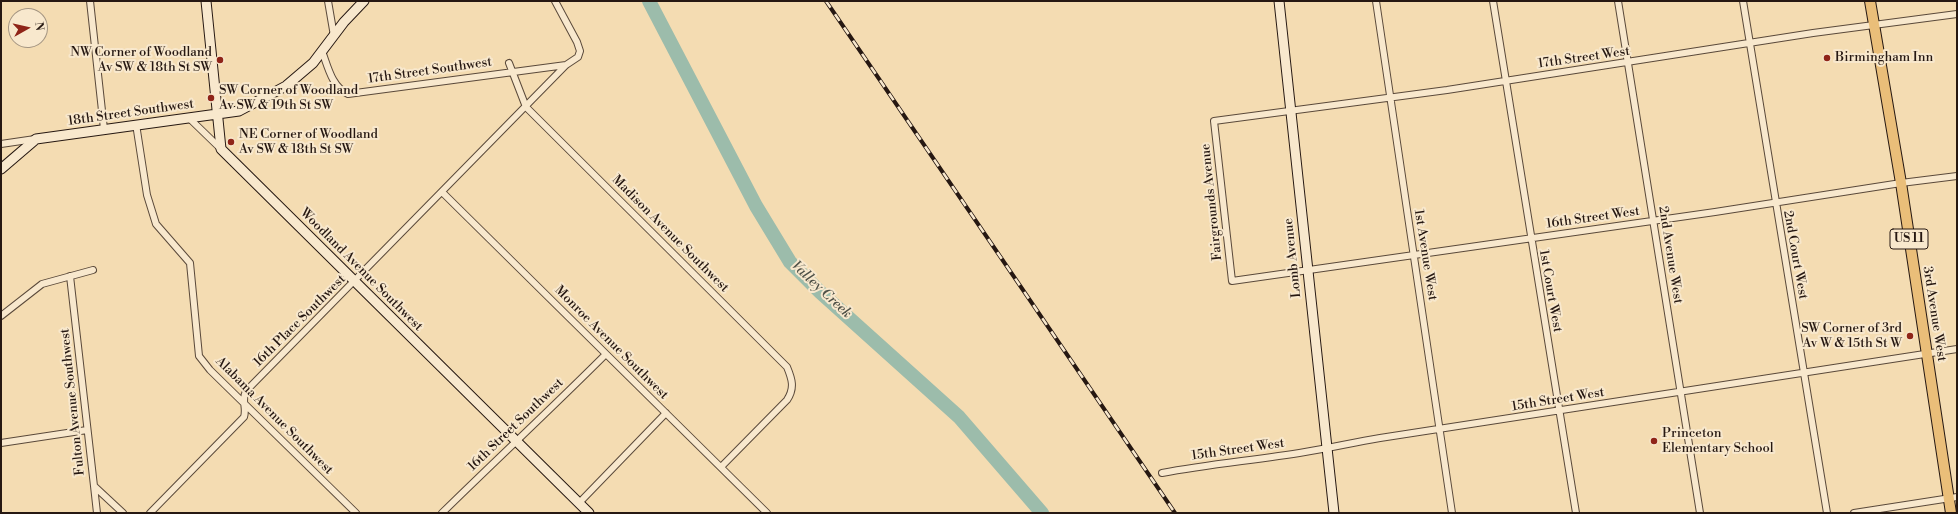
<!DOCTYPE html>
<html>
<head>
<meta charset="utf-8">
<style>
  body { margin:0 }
  #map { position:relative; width:1958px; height:514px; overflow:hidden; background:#f4dcb2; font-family:"Libre Bodoni",serif }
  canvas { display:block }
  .frame { position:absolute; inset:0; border:2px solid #261812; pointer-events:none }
  .north { position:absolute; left:8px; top:8px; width:40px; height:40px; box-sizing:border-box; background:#f8e8cd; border:1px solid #a49582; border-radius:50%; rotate:82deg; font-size:11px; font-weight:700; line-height:16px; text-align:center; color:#261812 }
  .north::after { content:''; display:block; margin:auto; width:14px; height:18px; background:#8f2418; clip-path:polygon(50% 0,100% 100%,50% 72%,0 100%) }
</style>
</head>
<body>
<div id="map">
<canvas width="1958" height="514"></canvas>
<div class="frame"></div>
<div class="north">N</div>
</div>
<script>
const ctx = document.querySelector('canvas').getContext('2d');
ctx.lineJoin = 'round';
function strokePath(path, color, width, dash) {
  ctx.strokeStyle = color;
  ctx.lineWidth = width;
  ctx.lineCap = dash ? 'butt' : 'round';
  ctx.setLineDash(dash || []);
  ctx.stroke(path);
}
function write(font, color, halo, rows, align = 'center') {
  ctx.font = font + ' "Libre Bodoni",serif';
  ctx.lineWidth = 4;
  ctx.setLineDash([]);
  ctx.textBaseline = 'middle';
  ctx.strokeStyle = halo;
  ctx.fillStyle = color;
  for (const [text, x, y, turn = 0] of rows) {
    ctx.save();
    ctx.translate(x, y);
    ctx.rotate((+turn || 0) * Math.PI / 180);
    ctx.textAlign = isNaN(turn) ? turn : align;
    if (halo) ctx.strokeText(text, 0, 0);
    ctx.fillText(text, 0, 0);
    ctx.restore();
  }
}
strokePath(new Path2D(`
  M649,1l107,205 34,56 30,30 139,125 83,96`), '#9cbcab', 14);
const street = new Path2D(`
  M90,1l14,128
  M328,1l6,35
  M1376,1l76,512
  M1493,1l83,512
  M1618,1l82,512
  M1743,1l84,512
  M1957,14l-144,19 -366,57 -233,31 18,160 483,-69 186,-29 56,-7
  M322,51c6,16 10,36 26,43l218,-29
  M509,63l17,44 261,260c5,12 8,21 0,33l-66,67
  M189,118l32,31
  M136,124l11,71 9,29 34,39 9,93 11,14 146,143
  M1,144l34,-5
  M442,192l325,321
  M70,276l24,210 29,27
  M1,316l41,-32 51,-14
  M1,443l86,-13
  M1162,473c48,-9 95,-13 143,-21 25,-4 50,-10 75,-14l577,-89
  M94,486l3,27
  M579,503l87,-90
  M150,513l94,-96c3,-9 -3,-17 2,-26l320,-326 12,-8 2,-6 -3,-9 -22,-41
  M442,513c55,-54 110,-105 164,-159
  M1854,513l103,-16`);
const secondary = new Path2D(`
  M206,1l15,148 368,364
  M1279,1l55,512
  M1,169l35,-30 203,-28 47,-25 27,-23 31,-41 20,-21`);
const primary = new Path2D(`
  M1870,1l31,182 50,330`);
strokePath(street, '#5a493a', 8);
strokePath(secondary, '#261812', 11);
strokePath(primary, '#261812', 12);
strokePath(street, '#f8e8cd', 6);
strokePath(secondary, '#f8e8cd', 9);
strokePath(primary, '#eabe79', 10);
const rail = new Path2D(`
  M826,1l349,512`);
strokePath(rail, '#261812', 4);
strokePath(rail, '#f8e8cd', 2.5, [8]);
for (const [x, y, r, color] of [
  [1827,58,4,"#8f2418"],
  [220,60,4,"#8f2418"],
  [211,98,4,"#8f2418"],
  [231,142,4,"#8f2418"],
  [1910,336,4,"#8f2418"],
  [1654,441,4,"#8f2418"]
]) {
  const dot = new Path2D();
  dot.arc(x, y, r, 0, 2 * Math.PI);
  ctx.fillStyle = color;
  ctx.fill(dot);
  strokePath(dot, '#f8e8cd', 1.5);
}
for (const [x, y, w] of [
  [1909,239,38]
]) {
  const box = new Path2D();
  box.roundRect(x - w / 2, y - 10, w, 20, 3);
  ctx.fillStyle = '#f8e8cd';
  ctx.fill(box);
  strokePath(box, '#261812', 1);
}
write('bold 12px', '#261812', null, [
  ["US 11",1909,239]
]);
write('13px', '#261812', '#f8e8cd', [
  ["NW Corner of Woodland",212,53,"right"],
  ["Av SW & 18th St SW",212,68,"right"],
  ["Birmingham Inn",1835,58],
  ["SW Corner of Woodland",219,91],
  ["Av SW & 19th St SW",219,106],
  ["NE Corner of Woodland",239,135],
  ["Av SW & 18th St SW",239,150],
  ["SW Corner of 3rd",1902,329,"right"],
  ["Av W & 15th St W",1902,344,"right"],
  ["Princeton",1662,434],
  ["Elementary School",1662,449]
], 'left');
write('13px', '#261812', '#f8e8cd', [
  ["17th Street West",1584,58,-8],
  ["17th Street Southwest",430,71,-8],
  ["18th Street Southwest",131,113,-8],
  ["Fairgrounds Avenue",1212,202,-96],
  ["16th Street West",1593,218,-8],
  ["Madison Avenue Southwest",670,234,45],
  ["1st Avenue West",1425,255,81],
  ["2nd Avenue West",1670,255,81],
  ["2nd Court West",1795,255,80],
  ["Lomb Avenue",1293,258,-96],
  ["Woodland Avenue Southwest",361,270,45],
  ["1st Court West",1550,291,80],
  ["3rd Avenue West",1934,314,81],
  ["16th Place Southwest",300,321,-45],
  ["Monroe Avenue Southwest",611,343,45],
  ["15th Street West",1558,400,-9],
  ["Fulton Avenue Southwest",73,402,-96],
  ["Alabama Avenue Southwest",274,416,45],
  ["16th Street Southwest",516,425,-44],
  ["15th Street West",1238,450,-8]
]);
write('italic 14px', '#4f5148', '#f8e8cd', [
  ["Valley Creek",821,290,43]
]);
</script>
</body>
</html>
